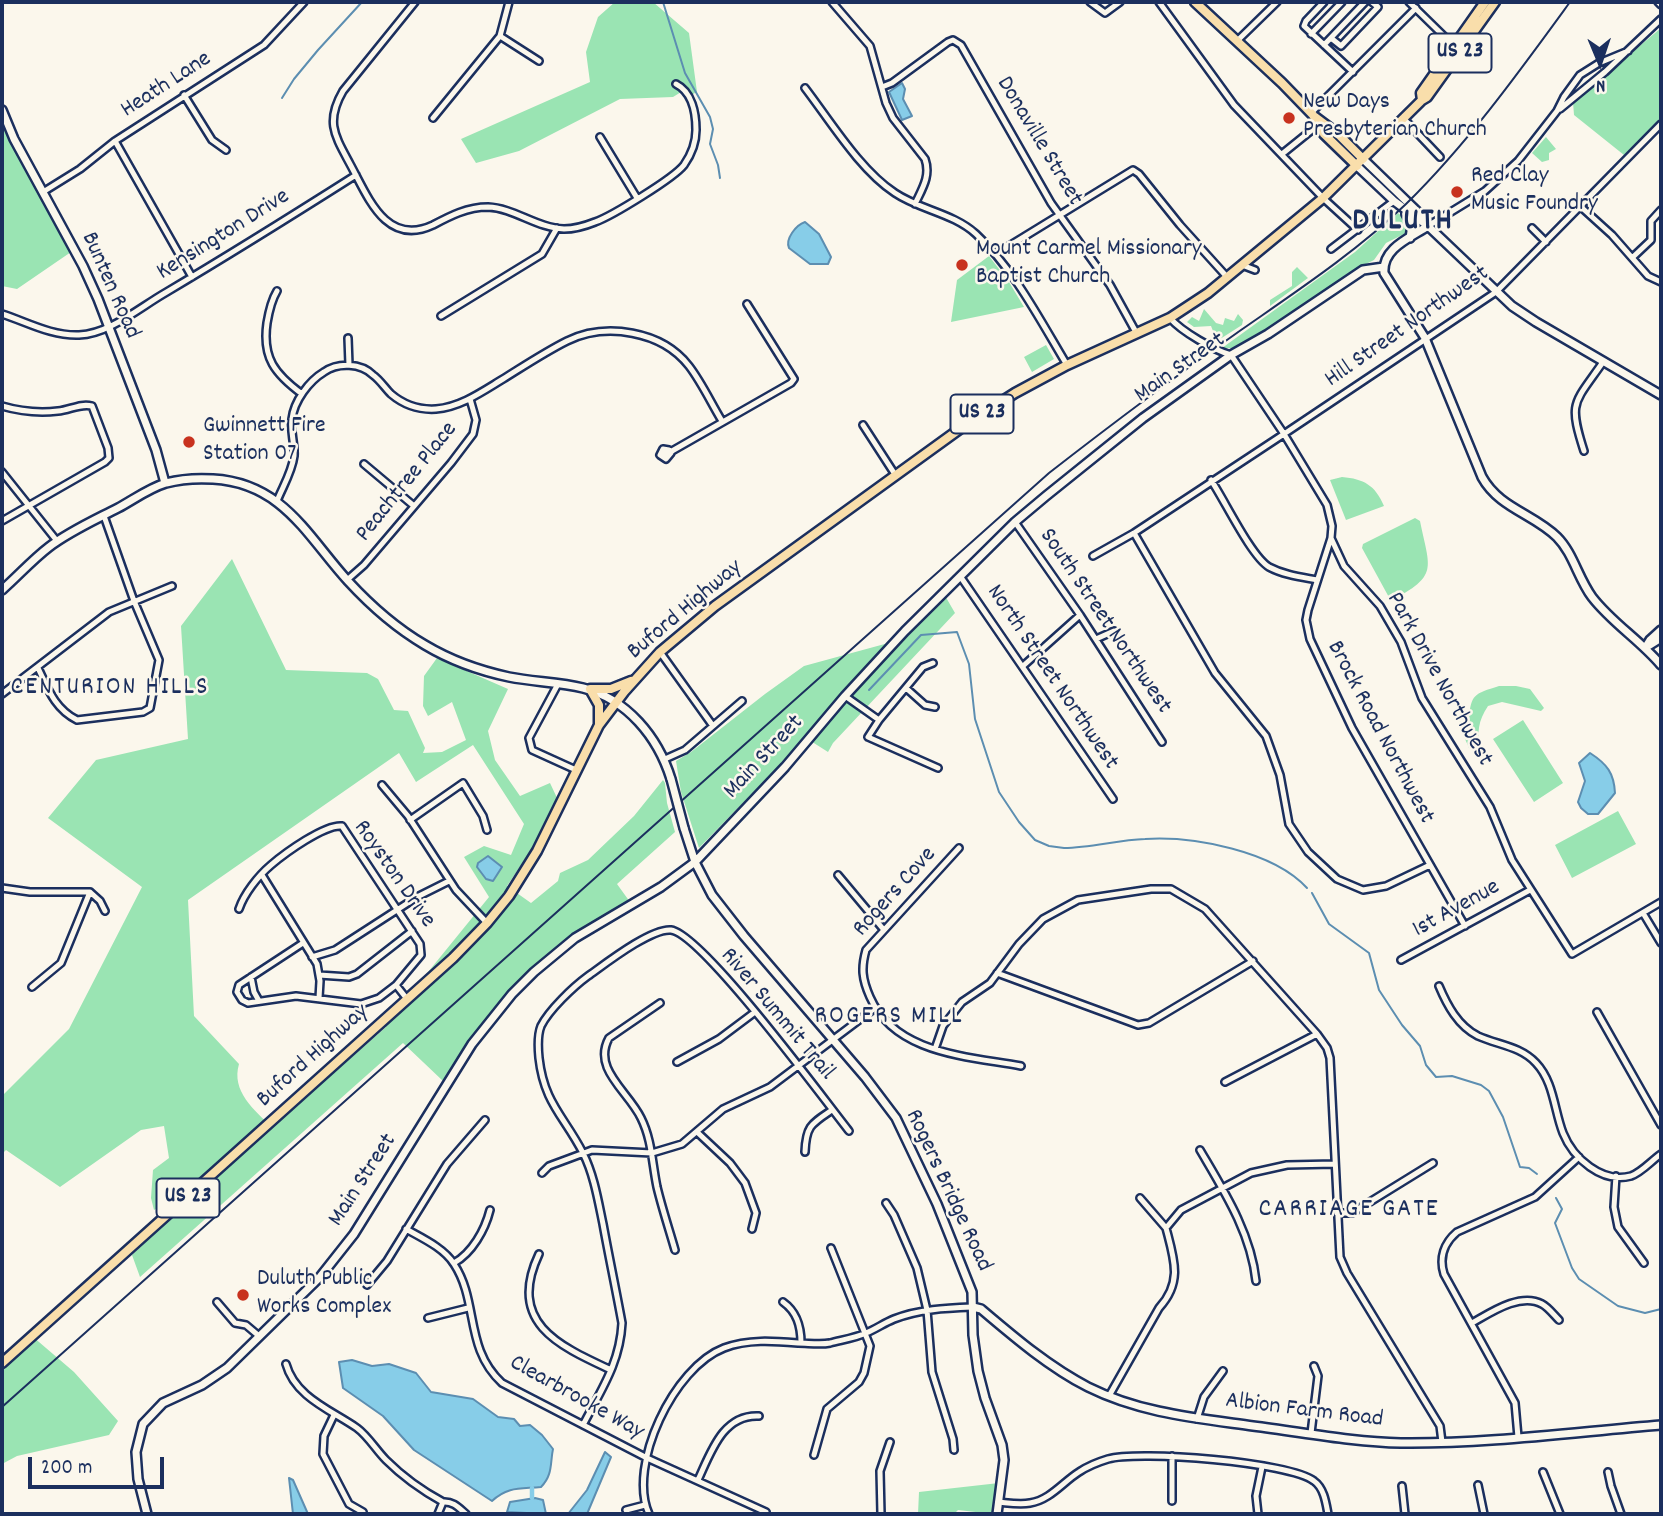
<!DOCTYPE html>
<html>
<head>
<meta charset="utf-8">
<style>
  body { margin:0 }
  #map { position:relative; width:1663px; height:1516px; overflow:hidden; background:#fbf7ec; font-family:Dekko,sans-serif }
  canvas { display:block }
  .frame { position:absolute; inset:0; border:4px solid #1b2f5e; pointer-events:none }
  .north { position:absolute; left:1565px; top:28px; width:70px; height:70px; -webkit-text-stroke:5px #fbf7ec; paint-order:stroke; rotate:178deg; font-size:19px; font-weight:700; line-height:28px; text-align:center; color:#1b2f5e }
  .north::after { content:''; display:block; margin:auto; width:24px; height:32px; background:#1b2f5e; clip-path:polygon(50% 0,100% 100%,50% 72%,0 100%) }
  .scale { position:absolute; left:28px; top:1457px; width:136px; height:32px; box-sizing:border-box; border:4px solid #1b2f5e; border-top:0; padding-left:9px; font-size:21px; line-height:24px; white-space:nowrap; color:#1b2f5e; -webkit-text-stroke:5px #fbf7ec; paint-order:stroke }
</style>
</head>
<body>
<div id="map">
<canvas width="1663" height="1516"></canvas>
<div class="frame"></div>
<div class="north">N</div>
<div class="scale">200 m</div>
</div>
<script>
const ctx = document.querySelector('canvas').getContext('2d');
ctx.lineJoin = 'round';
function fillPath(path, color) {
  ctx.fillStyle = color;
  ctx.fill(path, 'evenodd');
}
function strokePath(path, color, width, dash) {
  ctx.strokeStyle = color;
  ctx.lineWidth = width;
  ctx.lineCap = dash ? 'butt' : 'round';
  ctx.setLineDash(dash || []);
  ctx.stroke(path);
}
function write(font, color, halo, rows, align = 'center') {
  ctx.font = font + ' Dekko,sans-serif';
  ctx.lineWidth = 5;
  ctx.setLineDash([]);
  ctx.textBaseline = 'middle';
  ctx.strokeStyle = halo;
  ctx.fillStyle = color;
  for (const [text, x, y, turn = 0] of rows) {
    ctx.save();
    ctx.translate(x, y);
    ctx.rotate((+turn || 0) * Math.PI / 180);
    ctx.textAlign = isNaN(turn) ? turn : align;
    if (halo) ctx.strokeText(text, 0, 0);
    ctx.fillText(text, 0, 0);
    ctx.restore();
  }
}
fillPath(new Path2D(`
  M615,2h38l36,31 8,59 -8,4 -3,-7 -13,8 -53,2 -101,52 -43,12 -15,-24 129,-57 -4,-30 12,-35z
  M1661,28v90l-37,37 -50,-40 -1,-13z
  M2,114l69,138 -54,37 -15,-3z
  M1546,137l10,12 -7,4v7l-7,2 -10,-9z
  M1398,213l10,9 -2,11 -20,10 -12,17 -12,6 -13,11 -96,62 -16,9h-15l133,-96z
  M989,256l20,26 15,25 -73,15 6,-42z
  M1297,267l11,11 -38,28v-6l22,-14v-14z
  M1204,309l12,14 7,2 2,-7 9,3 4,-7 5,6 -1,5 -25,16 -6,-15 -17,1 -7,-5 5,-5 7,4z
  M1046,345l8,14 -22,13 -8,-15z
  M1342,477c22,2 33,8 42,29l-38,14 -16,-40z
  M1415,518l5,3c10,49 19,54 -29,80l-29,-53 1,-4z
  M232,559l54,111 81,3 11,6 16,31 14,1 17,37 -2,5 19,-1 24,-12 -14,-38 -24,14 -5,-10 1,-30 13,-18 71,31 -20,42 7,29 25,36 30,-13 8,17 -25,47 -26,39 24,17 27,-22 2,-8 28,-13 46,-44 29,-36 2,3 2,20 8,29 -58,52 13,18 -84,57 -71,79 -32,43 -40,-38 -263,234 -8,-22 53,-50 -12,-7 -19,12 -3,-12 2,-28 16,-12 -5,-32 -23,4 -81,57 -54,-37 -4,4v-58l67,-67 73,-142 -94,-69 48,-58 92,-21 -7,-113zM473,745l51,79 -13,31 -27,-9 -20,11 25,40 -104,128 1,2 -114,100c-18,-17 -41,-36 -33,-63l-45,-48 -6,-116 211,-147 17,29z
  M944,594l11,19 -122,130 -5,9 -22,-14 -107,110 -18,-56 -5,-31 15,-9 74,-58 39,-28 88,-24z
  M1499,686h17l14,3 14,19 -3,3 -39,-9 -14,4c-10,15 -11,26 -8,44l-11,-2 -10,-23v-3l10,-3c2,-25 5,-25 30,-33z
  M1523,720l40,63 -29,19 -41,-63z
  M1618,811l18,33 -64,34 -17,-33z
  M32,1336l42,36 44,49 -9,14 -92,21 -15,8v-100z
  M999,1483l-6,31 -35,-4 -4,4h-36l1,-22z`), '#9ae4b3');
const water = new Path2D(`
  M902,83l3,6 -2,10 9,17 -10,4 -13,-28z
  M805,222l14,12 12,23 -3,7h-18l-21,-16c-4,-9 7,-23 16,-26z
  M1590,753c17,11 24,20 25,40l-17,21h-10l-7,-6 -3,-6 7,-21 -6,-18z
  M488,856l14,11 -9,14 -7,-2 -9,-12 1,-4z
  M352,1360l20,6 17,-2 27,9 15,19 42,7 25,18 16,2 6,7 10,-1 12,10 11,14c-3,14 0,26 -12,38 -20,2 -33,-1 -49,14l-78,-51 -31,-34 -40,-28 -4,-26z
  M605,1452l6,5 -24,57h-19l19,-24z
  M289,1478l4,2 15,34h-15z
  M535,1498l8,2 3,14 -39,-2 3,-10z`);
fillPath(water, '#87cde8');
strokePath(water, '#5c8eb1', 2);
strokePath(new Path2D(`
  M663,2l22,71 25,44 3,12 -3,15 8,21 2,13
  M282,98l12,-19 24,-29 44,-48
  M869,690l52,-55 36,-3 12,32 6,55 24,73 20,30 16,18 14,6 15,2c27,0 53,-8 81,-9 49,-3 128,12 162,49
  M1312,893l17,31 40,29 10,37 23,35 18,21 6,19 10,12 16,-1 29,9 8,6 14,26 17,50 9,1 8,6
  M1556,1198l6,11 -7,14 17,45 7,11 39,27 27,7 16,-4`), '#5c8eb1', 2);
strokePath(new Path2D(`
  M532,1498v-10`), '#87cde8', 4.5);
const street = new Path2D(`
  M415,2l-72,89c-18,31 -8,45 7,73 18,33 36,83 83,61 17,-9 34,-18 55,-18 26,1 49,21 76,22 11,0 21,-3 31,-7 17,-6 79,-44 89,-57 7,-10 12,-23 12,-35 0,-17 -4,-38 -20,-46
  M832,2l38,44 16,57 7,15 32,41c6,17 -3,30 -10,45
  M1090,2l15,11 15,-11
  M1159,2l75,103 89,93 35,32
  M1324,2l-18,19 -2,5 49,46
  M1409,2l45,44
  M1658,2l3,3
  M1311,34l31,-32
  M500,36l39,25
  M1331,38l10,8 37,-39 -6,-5
  M1237,41l40,-39
  M1324,45l41,-43
  M882,87l10,-4 56,-41 5,-2 8,5 90,158 59,82 27,49
  M805,88c26,34 55,82 90,105 25,17 58,20 81,41 38,35 64,86 91,131
  M184,95l28,45 14,10
  M1560,109l45,-37 56,-53
  M1311,113l105,-105
  M433,118l67,-82 9,-34
  M1404,119l36,38
  M600,137l37,61
  M115,141l77,136
  M1282,154l36,-29
  M43,192l37,-23 35,-28 149,-96 40,-43
  M1580,206l32,29 36,41 13,6
  M1428,226l57,-35 33,-30 39,-50 7,-14 16,-22 19,-12 29,-12
  M1532,228l14,14
  M1331,249l63,-48
  M996,254l137,-84 6,4 41,51 47,52
  M1633,257l18,-17v-19l10,-11
  M1242,265l13,5
  M277,291c-6,10 -8,20 -10,32 -5,35 8,51 35,71
  M2,314c25,8 49,22 77,21 30,-1 60,-27 86,-42 64,-38 128,-78 191,-118
  M441,316l101,-62 15,-26
  M1170,318c12,14 44,32 61,37l53,79 43,71 5,21 -1,12 -23,72 -2,10 4,19 42,89 113,198
  M348,338l1,27
  M2,406c17,5 38,7 56,5 12,-1 22,-8 34,-5l16,42 1,10 -4,4 -103,59
  M863,425l33,51
  M663,449l6,1 -4,5 6,-2 -5,6 -6,-4z
  M1584,451c-16,-50 -10,-47 19,-89
  M665,455l126,-72 3,-4 -47,-75
  M364,464l50,42
  M2,472l55,69
  M1211,480c14,21 40,76 58,87 15,8 32,10 48,13
  M277,501c6,-15 15,-29 17,-45 1,-12 -4,-25 -2,-37 2,-18 17,-38 32,-47 14,-10 37,-9 49,3 7,5 12,13 18,19 13,11 29,16 45,15 25,-2 47,-18 67,-30 21,-13 42,-27 64,-38 39,-19 95,-10 122,25 13,17 22,37 33,55
  M1015,522l65,93 82,127
  M1134,533l81,140 51,63 14,39 9,49 19,28 29,27 26,11 23,-4 44,-21
  M1331,538l13,28 36,40 21,36 21,56 68,109 22,53 60,94 89,-52
  M1093,556l41,-23 150,-99 212,-142 165,-168
  M960,576l153,223
  M347,580l17,-15 87,-102 22,-29 3,-14 -6,-21
  M1096,639l18,-8
  M660,652l53,74
  M933,663l-10,4 -44,53 -11,17 70,31
  M1023,666l57,-51
  M38,668c10,21 17,41 39,52l66,-8 7,-4 9,-48 -25,-59 -30,-85
  M558,684l-29,54 3,12 44,20
  M906,688l19,17 10,2
  M2,694l107,-82 63,-26
  M845,696l34,24
  M665,759l20,-9 57,-49
  M382,785l26,31 48,74 31,33
  M410,820l53,-37 20,33 4,14
  M959,848l-93,102c-5,18 -4,29 4,47 25,57 97,59 151,69
  M262,875l55,89 3,17 -1,17
  M838,875l46,55
  M2,888l28,4h60l10,9 5,10
  M239,909c5,-15 19,-33 32,-44 14,-12 54,-41 71,-39l78,118 1,11 -25,30 -17,13 -18,6 -65,-8 -48,7 -6,-3 -5,-8 2,-7 64,-42
  M1643,913l18,30
  M312,957l23,-7 82,-53 32,-16
  M1401,960l129,-70
  M997,973l141,52 11,-2 104,-62
  M319,975l30,2 8,-3 55,-43
  M251,977l3,15 5,9
  M396,985l11,14
  M1439,986c8,19 19,40 39,50 20,9 42,10 58,27 18,19 18,47 27,70 10,25 39,51 68,43 11,-4 20,-15 30,-22
  M32,987l29,-24 29,-71
  M660,1003l-51,35c-17,31 19,53 32,80 11,22 11,45 16,69 5,21 12,42 18,63
  M1597,1012l64,113
  M935,1049l8,-23 19,-24 28,-19 29,-39 24,-25 35,-19 73,-11h20l34,20 112,125 10,14 3,10 10,199 7,16 93,153 2,16
  M677,1062l42,-23 36,-27
  M1225,1082l92,-48
  M697,1132l33,31 15,20 11,30 -4,16
  M1200,1150c24,41 51,83 56,131
  M805,1152c1,-26 6,-28 27,-42
  M542,1173l7,-7 43,-16 60,3 30,-9 41,-35 47,-22 105,-79
  M1616,1176l-2,31 4,20 26,36
  M1140,1198l26,30
  M886,1203l8,12 23,53 10,42 5,62 21,67 1,11
  M1337,1213h15l81,-50
  M1166,1228l15,-18 70,-37 36,-8 48,-1
  M406,1229c16,9 38,19 48,35 25,38 10,84 48,119l145,75 119,54
  M539,1254c-32,68 18,91 72,116
  M454,1263c18,-10 31,-33 36,-53
  M367,1285l20,-24 60,-97 38,-44
  M217,1302l18,21 11,2 13,11
  M783,1302c14,10 18,24 18,41
  M428,1318l40,-10
  M1472,1323c18,-10 48,-31 70,-19 6,3 12,11 17,16
  M286,1364c9,33 45,46 71,64 11,8 19,22 29,32 17,17 35,30 57,42 10,-1 16,6 23,12
  M1109,1396l50,-88c24,-26 15,-49 7,-80
  M334,1415l-10,21 -1,18 26,50 14,8
  M1197,1419l7,-22 19,-26
  M583,1425c18,-35 37,-62 39,-102 -6,-33 -13,-66 -19,-99 -5,-24 -9,-49 -20,-71 -19,-37 -39,-50 -44,-95 -1,-10 -2,-22 2,-32 8,-16 32,-39 47,-50 17,-12 63,-48 83,-46 31,4 152,168 178,201
  M1311,1433l7,-57 -4,-10
  M1518,1437l-3,-34 -71,-129c-5,-16 0,-31 13,-42l78,-35 44,-40
  M814,1455l13,-46 32,-27 5,-9 6,-27 -39,-98
  M1172,1456v45
  M1543,1472l17,42
  M1608,1472l3,14 10,28
  M698,1480c13,-28 25,-66 61,-64
  M1478,1485l6,29
  M1402,1486l3,28
  M998,1502c11,1 22,3 32,1 20,-3 33,-21 49,-31 9,-6 19,-10 29,-13 30,-9 182,3 206,22 10,7 12,22 14,33
  M626,1510l19,-5
  M438,1514l5,-12
  M649,1514c-22,-49 25,-147 75,-166 24,-9 49,-7 74,-5 10,0 22,2 32,0 11,-3 25,-5 36,-10 10,-4 18,-10 28,-14 25,-10 53,-11 79,-12
  M881,1514l-1,-43 10,-29
  M1258,1514l-2,-18 6,-29`);
const secondary = new Path2D(`
  M2,110l12,29 69,127 15,33 58,151 9,33
  M1363,159l63,61 2,6
  M1357,166l37,35 34,25 84,80 24,16 125,73
  M1406,214l6,11 -2,13
  M1428,226c-18,12 -46,22 -44,47l41,65 57,139c17,31 52,37 75,60 16,16 21,41 35,60 20,26 48,43 69,68
  M2,590c16,-14 30,-30 47,-43 21,-16 46,-27 69,-39 15,-8 31,-20 48,-25 15,-4 31,-5 47,-4 70,4 94,57 135,102 23,25 48,47 77,64 25,15 56,26 84,32 25,5 50,5 74,11 44,11 75,49 88,91
  M1645,648l5,-8 11,-10
  M1645,648l16,-10
  M684,828l11,34 17,33 32,41 121,141 31,41 41,86 35,88 1,43 5,36 7,27 17,47 2,15 -7,54
  M973,1307l8,2c33,28 68,58 107,78 52,26 108,31 165,39 49,6 99,16 148,17 87,1 174,-11 260,-18
  M147,1514l-9,-35 -2,-27 7,-28 20,-21 39,-18 25,-17 93,-91 34,-43 118,-190 40,-50 22,-22 41,-34 86,-51 34,-25 90,-95 60,-71 60,-65 110,-109 31,-26 97,-78 88,-63 37,-21 95,-64 21,-3`);
const primary = new Path2D(`
  M1195,2l87,81 31,32 11,19 33,32
  M1422,100l-1,-7 64,-91
  M1315,117l24,18 24,24
  M599,725v-20l-9,-16h21l20,-8
  M2,1363l451,-405 34,-35 22,-27 28,-45 62,-126 25,-33 36,-40 55,-46 253,-183 47,-30 52,-28 103,-47 38,-25 115,-95 99,-98 5,-3 68,-95`);
strokePath(street, '#1b2f5e', 10);
strokePath(secondary, '#1b2f5e', 12);
strokePath(primary, '#1b2f5e', 13);
strokePath(street, '#fbf7ec', 5);
strokePath(secondary, '#fbf7ec', 7);
strokePath(primary, '#f9deab', 8);
strokePath(new Path2D(`
  M2,1407l1047,-934c63,-49 127,-97 192,-143 56,-39 115,-78 165,-126 62,-61 113,-132 164,-202`), '#1b2f5e', 2);
const secondaryBridge = new Path2D(`
  M671,779l13,49`);
strokePath(secondaryBridge, '#1b2f5e', 12, []);
strokePath(secondaryBridge, '#fbf7ec', 7);
for (const [x, y, r, color] of [
  [1289,118,7,"#c8321e"],
  [1457,192,7,"#c8321e"],
  [962,265,7,"#c8321e"],
  [189,442,7,"#c8321e"],
  [243,1295,7,"#c8321e"]
]) {
  const dot = new Path2D();
  dot.arc(x, y, r, 0, 2 * Math.PI);
  ctx.fillStyle = color;
  ctx.fill(dot);
  strokePath(dot, '#fbf7ec', 2.5);
}
for (const [x, y, w] of [
  [1460,53,63],
  [982,414,63],
  [188,1198,63]
]) {
  const box = new Path2D();
  box.roundRect(x - w / 2, y - 19.5, w, 39, 5);
  ctx.fillStyle = '#fbf7ec';
  ctx.fill(box);
  strokePath(box, '#1b2f5e', 2);
}
write('bold 23px', '#1b2f5e', null, [
  ["US 23",1460,53],
  ["US 23",982,414],
  ["US 23",188,1198]
]);
write('24px', '#1b2f5e', '#fbf7ec', [
  ["Heath Lane",167,86,-33],
  ["Donaville Street",1038,142,59],
  ["Kensington Drive",224,236,-32],
  ["Bunten Road",109,286,66],
  ["Hill Street Northwest",1408,328,-35],
  ["Main Street",1181,369,-35],
  ["Peachtree Place",408,483,-51],
  ["Buford Highway",686,611,-40],
  ["South Street Northwest",1104,622,56],
  ["North Street Northwest",1051,678,56],
  ["Park Drive Northwest",1438,680,61],
  ["Brock Road Northwest",1379,733,62],
  ["Main Street",765,758,-47],
  ["Royston Drive",393,875,55],
  ["Rogers Cove",896,893,-48],
  ["1st Avenue",1457,910,-29],
  ["River Summit Trail",776,1015,50],
  ["Buford Highway",314,1057,-42],
  ["Main Street",364,1181,-57],
  ["Rogers Bridge Road",947,1191,65],
  ["Clearbrooke Way",576,1399,29],
  ["Albion Farm Road",1304,1412,7]
]);
write('24px', '#1b2f5e', '#fbf7ec', [
  ["New Days",1303,104],
  ["Presbyterian Church",1303,132],
  ["Red Clay",1471,178],
  ["Music Foundry",1471,206],
  ["Mount Carmel Missionary",976,251],
  ["Baptist Church",976,279],
  ["Gwinnett Fire",203,428],
  ["Station 07",203,456],
  ["Duluth Public",257,1281],
  ["Works Complex",257,1309]
], 'left');
ctx.letterSpacing = '2px';
write('26px', '#1b2f5e', '#fbf7ec', [
  ["CENTURION HILLS",110,689],
  ["ROGERS MILL",889,1018],
  ["CARRIAGE GATE",1349,1211]
]);
ctx.letterSpacing = '0px';
ctx.letterSpacing = '2px';
write('bold 32px', '#1b2f5e', '#fbf7ec', [
  ["DULUTH",1403,224]
]);
ctx.letterSpacing = '0px';
</script>
</body>
</html>
